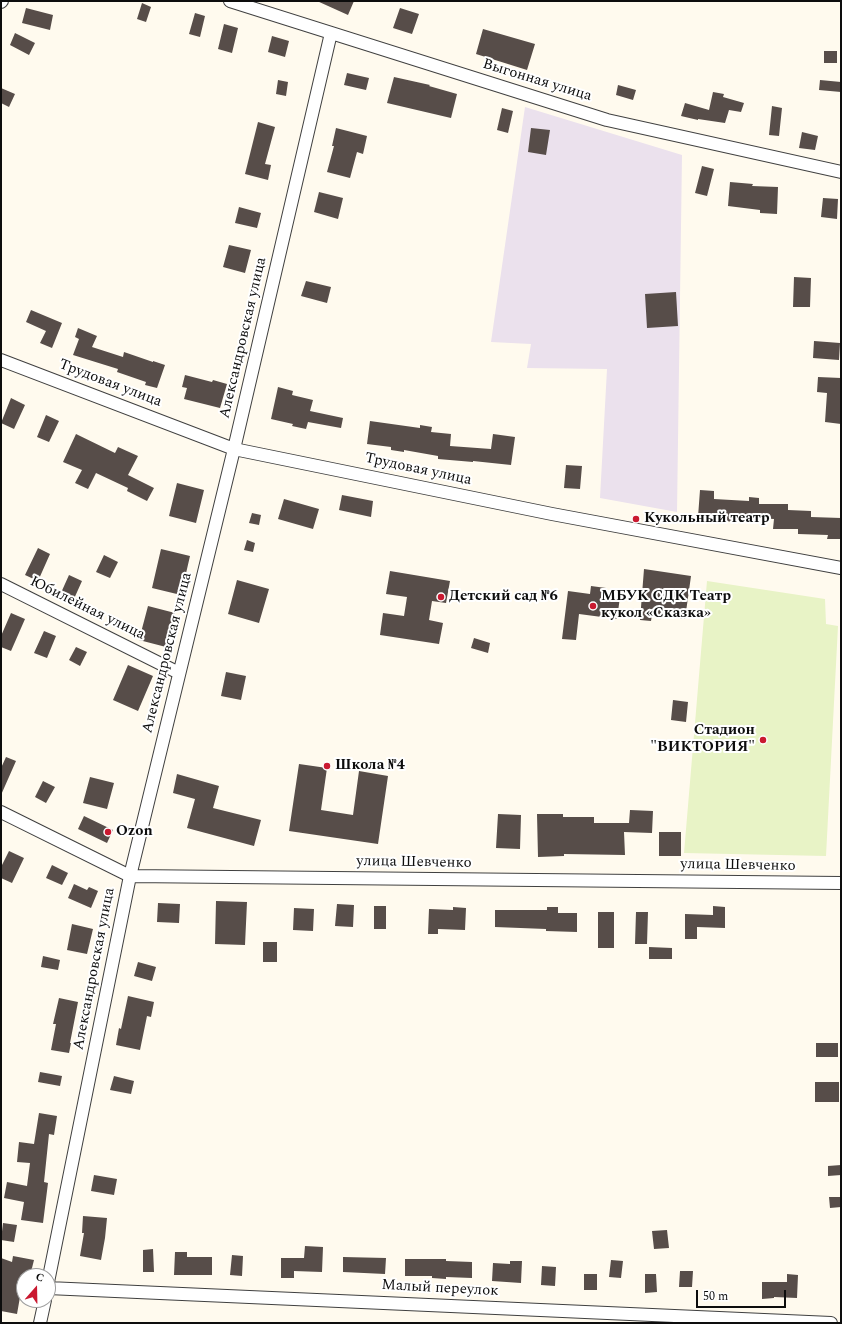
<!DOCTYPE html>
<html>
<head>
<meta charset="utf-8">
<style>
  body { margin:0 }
  #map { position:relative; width:842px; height:1324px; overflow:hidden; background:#fffaee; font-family:Spectral,serif }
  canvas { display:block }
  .frame { position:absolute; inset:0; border:2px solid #0d0d0d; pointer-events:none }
  .north { position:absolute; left:16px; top:1268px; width:40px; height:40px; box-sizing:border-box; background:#fff; border:1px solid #9e9e9e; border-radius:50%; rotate:20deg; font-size:11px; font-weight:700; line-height:16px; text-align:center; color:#0d0d0d }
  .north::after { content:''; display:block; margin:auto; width:14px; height:18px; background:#ca1930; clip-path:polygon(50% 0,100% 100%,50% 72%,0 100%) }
  .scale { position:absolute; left:696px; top:1290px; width:90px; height:18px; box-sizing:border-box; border:2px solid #0d0d0d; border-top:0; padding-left:5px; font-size:12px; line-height:14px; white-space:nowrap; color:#0d0d0d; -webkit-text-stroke:3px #fff; paint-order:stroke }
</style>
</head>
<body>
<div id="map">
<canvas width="842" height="1324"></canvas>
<div class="frame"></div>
<div class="north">С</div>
<div class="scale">50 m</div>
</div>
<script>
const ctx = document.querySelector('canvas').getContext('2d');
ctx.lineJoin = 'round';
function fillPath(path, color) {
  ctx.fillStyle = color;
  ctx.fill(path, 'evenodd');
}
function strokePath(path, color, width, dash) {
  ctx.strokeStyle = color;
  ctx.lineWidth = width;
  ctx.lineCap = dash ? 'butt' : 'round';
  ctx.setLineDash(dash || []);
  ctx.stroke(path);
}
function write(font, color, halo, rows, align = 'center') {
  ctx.font = font + ' Spectral,serif';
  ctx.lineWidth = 4;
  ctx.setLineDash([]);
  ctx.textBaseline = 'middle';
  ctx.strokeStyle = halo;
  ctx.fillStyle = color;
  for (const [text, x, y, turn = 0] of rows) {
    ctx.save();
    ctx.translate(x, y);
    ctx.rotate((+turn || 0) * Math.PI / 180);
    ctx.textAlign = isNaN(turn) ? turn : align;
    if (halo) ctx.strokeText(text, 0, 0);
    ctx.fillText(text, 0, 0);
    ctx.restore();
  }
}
fillPath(new Path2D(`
  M525,107l157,48 -5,357 -77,-14 7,-129 -80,-1 4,-24 -40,-2z`), '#ebe1ed');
fillPath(new Path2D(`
  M707,581l118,18 1,25 12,2 -12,230 -142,-3z`), '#e8f3c6');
fillPath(new Path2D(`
  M317,1h37l-6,14z
  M142,3l9,4 -5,15 -9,-3z
  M26,8l27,7 -3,15 -28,-7z
  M400,8l19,6 -7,20 -19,-6z
  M195,13l10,3 -5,21 -11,-3z
  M224,24l14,4 -6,25 -14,-4z
  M483,29l52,15 -8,26 -51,-16z
  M15,33l20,10 -6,12 -19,-10z
  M272,36l17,5 -4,16 -17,-5z
  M824,51h13v12h-13z
  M347,73l22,5 -3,12 -22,-5z
  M394,77l36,8 -1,1 28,8 -6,24 -64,-15z
  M278,80l10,2 -2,14 -10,-2z
  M820,80l21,2v10l-22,-2z
  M618,85l18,5 -3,10 -17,-5z
  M1,88l14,6 -6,13 -8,-4z
  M713,92l11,2 -1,3 21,6 -3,9 -12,-2 -4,13 -27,-4v1l-17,-4 4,-13 24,7z
  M772,106l10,2 -3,28 -10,-1z
  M502,108l11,3 -5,22 -11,-3z
  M258,122l17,5 -10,37 6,1 -3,15 -23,-6z
  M336,128l31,8 -4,18 -6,-2 -7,26 -23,-6 7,-26h-2z
  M531,128l19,2 -4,25 -18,-3z
  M802,132l16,4 -3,14 -16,-2z
  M702,166l12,3 -7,27 -12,-3z
  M730,182l23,2 -1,2 26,1 -1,27 -17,-1v-3l-32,-4z
  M319,192l24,6 -5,21 -24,-7z
  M823,198l15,1 -1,20 -16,-2z
  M239,207l22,6 -4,15 -22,-5z
  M229,245l22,5 -6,23 -22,-6z
  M794,277l17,1 -1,29h-17z
  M306,281l25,6 -4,16 -26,-7z
  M676,292l2,34 -31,2 -2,-34z
  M31,310l31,13 -10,25 -12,-5 6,-12 -20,-9z
  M78,328l19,8 -5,11 31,10 1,-5 29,10v-1l12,4 -8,23 -12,-3 1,-3 -29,-10 1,-3 -45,-14 6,-16 -4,-2z
  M814,341l26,2 -1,17 -26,-2z
  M185,375l27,7 1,-2 14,4 -7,24 -36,-9 3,-11 -5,-1z
  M818,377l23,1v46l-16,-2 2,-29 -10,-1z
  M278,387l15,4 -1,4 21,5 -3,11 33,7 -2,10 -33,-6 -2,7 -14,-3 1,-2 -22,-5z
  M11,398l14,7 -11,24 -13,-6z
  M46,415l13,6 -10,21 -12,-5z
  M370,421l50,7v-3l12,2 -1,5 20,2 -1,12 41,3 2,-15 22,3 -4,28 -38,-4v1l-35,-3v-3l-34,-6v2l-13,-2v-3l-24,-3z
  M76,434l39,19 3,-6 20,9 -10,19 26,13 -7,13 -20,-10 1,-3 -32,-15 -8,16 -13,-6 7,-13 -19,-8z
  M566,465l16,1 -2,23 -16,-1z
  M177,483l27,7 -8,33 -27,-7z
  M700,490l14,1v8l35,2v-4l10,1v6h29v6l23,1v6l30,1v21h-14l1,-4 -30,-1v-5h-25l1,-10 -41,-2v5l-35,-5z
  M342,495l31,6 -2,16 -32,-7z
  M284,499l35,10 -6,20 -35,-10z
  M252,513l9,2 -2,10 -10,-2z
  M247,540l8,3 -2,9 -9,-2z
  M38,548l12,6 -12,27 -13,-6z
  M161,549l29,7 -9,39 -29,-7z
  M104,555l14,7 -8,16 -14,-6z
  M644,569l47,7 -6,43 -33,-4 -1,6 -11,-1z
  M390,571l60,10 -4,22 -14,-2 -3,19 14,3 -4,21 -59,-9 3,-22 21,3 3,-19 -21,-3z
  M69,575l13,6 -9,20 -13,-6z
  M237,580l32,9 -10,34 -31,-9z
  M591,586l15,2 -1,8 15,1 -3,22 -38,-5 -3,26 -14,-1 6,-48 22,3z
  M148,606l27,7 -9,34 -27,-7z
  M11,613l14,6 -14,32 -10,-4v-11z
  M44,631l12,5 -9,22 -13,-5z
  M474,638l16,5 -2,10 -17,-5z
  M76,647l11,5 -7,14 -11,-6z
  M128,665l25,11 -15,35 -25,-11z
  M226,672l20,4 -5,24 -20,-4z
  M673,700l15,2 -2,20 -15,-2z
  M6,757l10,4 -15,34v-27z
  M299,764l28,4 -6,42 32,5 6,-44 29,5 -10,68 -89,-13z
  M177,774l42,12 -6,22 48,12 -7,26 -67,-18 8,-29 -22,-6z
  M90,777l24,6 -7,26 -24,-6z
  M43,781l12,6 -9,16 -11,-6z
  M630,810l23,1 -1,22 -28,-1 1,23 -61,-1v2l-26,1 -1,-43h26v3h31v6h35z
  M498,814l23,1 -1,34 -24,-1z
  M84,816l29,14 -6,13 -29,-14z
  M659,832h22v24h-22z
  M9,851l15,7 -12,25 -11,-5v-11z
  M52,865l16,8 -6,12 -16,-7z
  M74,884l13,6 2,-3 9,4 -7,17 -23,-10z
  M216,901l31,1 -2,43 -30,-1z
  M158,903l22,1 -1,19 -22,-1z
  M337,904l17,1 -1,22 -18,-1z
  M374,906h12v23h-12z
  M713,906l12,1v21l-28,-1v12h-12v-25l28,1z
  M453,907l13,1 -1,22 -27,-1v5h-10l1,-25 24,1z
  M547,907h11v6h19v19l-31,-1v-2l-51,-2v-17h52z
  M294,908l20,1 -1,22 -20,-1z
  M598,912h16v36h-16z
  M636,912h12l-1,32h-12z
  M72,924l21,5 -6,25 -20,-4z
  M263,942h14v20h-14z
  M649,947l23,1v11h-23z
  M43,956l17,4 -2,10 -17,-3z
  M138,962l18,5 -4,14 -18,-5z
  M128,996l26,6 -3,15 -4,-1 -7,34 -24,-5 3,-17 2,1z
  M59,998l19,4 -8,41h1l-2,10 -18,-3 5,-26h-3z
  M816,1043h22v14h-22z
  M40,1072l22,4 -2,10 -22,-4z
  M114,1076l20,5 -3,13 -21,-4z
  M815,1082h24v20h-24z
  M39,1113l18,3 -3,19 -5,-1 -5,48 4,1 -5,40 -22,-3 3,-18 -20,-4 3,-16 20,4 3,-23 -13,-1 2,-20 15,2z
  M841,1165v10l-13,1v-10z
  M94,1175l23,4 -3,16 -23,-4z
  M829,1197h12v10l-11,1z
  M83,1216l24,2 -2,20 -4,22 -21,-4 4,-23h-2z
  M3,1223l14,2 -3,17 -13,-2z
  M667,1230l2,18 -15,1 -2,-18z
  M305,1246l18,1 -1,25 -28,-1v7h-13v-20h23z
  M153,1249l1,23h-11v-22z
  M175,1252h12v5h25v18h-38z
  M232,1255l11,1 -1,20 -12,-1z
  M13,1256l21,4 -4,16h-6v4h-1l-6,34 -16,-3v-53l11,4z
  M343,1257l43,1 -1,16 -42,-2z
  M405,1259h41v2l26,1v16l-26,-1v2l-14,-1v-2h-27z
  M611,1260l12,1 -2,17 -12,-1z
  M510,1261h12l-1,22 -29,-2 1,-18 17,1z
  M542,1266l14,1 -1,19 -14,-1z
  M680,1271h13l-1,16h-13z
  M584,1274h13v16h-13z
  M645,1274h11l1,18 -12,1z
  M787,1274l11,1 -1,23 -23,-1v1l-12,1v-17h25z`), '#574d49');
const street = new Path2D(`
  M230,1l377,119 234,52
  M1,2l1,-1
  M1,360l233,89 318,65 289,54
  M1,584l178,89
  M1,812l129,64 711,7
  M48,1282l82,-406 104,-427 97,-416
  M48,1288l783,35
  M40,1323l5,-23`);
strokePath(street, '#404040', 14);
strokePath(street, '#fff', 12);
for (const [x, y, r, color] of [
  [636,519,4,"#ca1930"],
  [441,597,4,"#ca1930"],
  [593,606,4,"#ca1930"],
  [763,740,4,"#ca1930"],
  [327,766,4,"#ca1930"],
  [108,832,4,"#ca1930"]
]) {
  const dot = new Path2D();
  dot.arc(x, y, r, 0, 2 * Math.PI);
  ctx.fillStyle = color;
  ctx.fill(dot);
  strokePath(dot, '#fff', 1.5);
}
write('15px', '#0d0d0d', '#fff', [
  ["Выгонная улица",537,81,17],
  ["Александровская улица",244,338,-77],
  ["Трудовая улица",110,384,21],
  ["Трудовая улица",418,470,12],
  ["Юбилейная улица",87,609,26],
  ["Александровская улица",168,653,-76],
  ["улица Шевченко",414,863,1],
  ["улица Шевченко",738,866,1],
  ["Александровская улица",95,969,-79],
  ["Малый переулок",440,1289,3]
]);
write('bold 15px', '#0d0d0d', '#fff', [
  ["Кукольный театр",644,519],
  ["Детский сад №6",449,597],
  ["МБУК СДК Театр",601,597],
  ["кукол «Сказка»",601,614],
  ["Стадион",755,731,"right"],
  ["\"ВИКТОРИЯ\"",755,748,"right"],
  ["Школа №4",335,766],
  ["Ozon",116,832]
], 'left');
</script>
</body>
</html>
